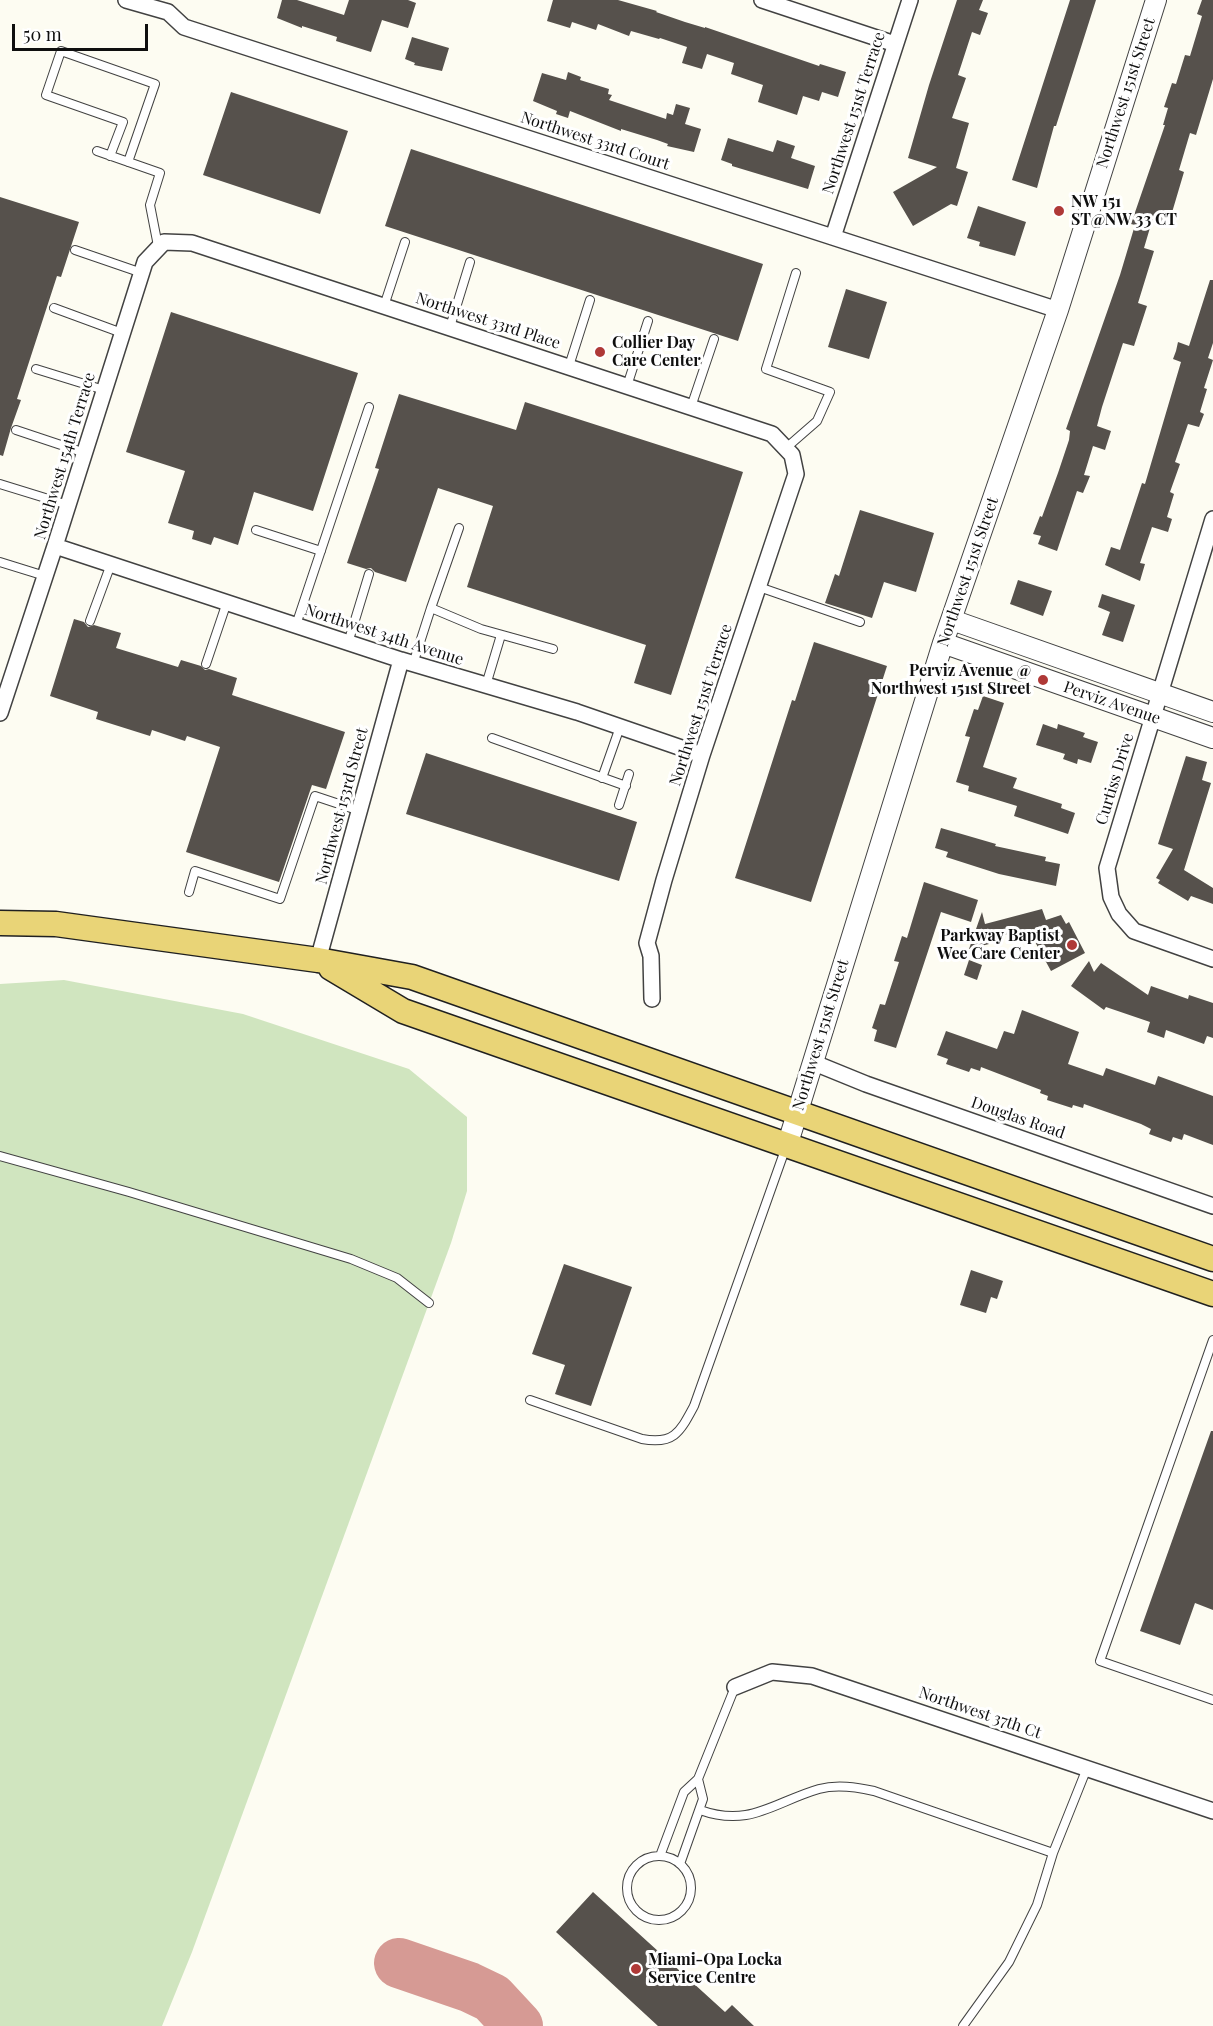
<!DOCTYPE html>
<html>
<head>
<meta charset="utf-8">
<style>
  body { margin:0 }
  #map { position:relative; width:1213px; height:2026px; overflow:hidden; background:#fdfcf2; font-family:"Playfair Display",serif }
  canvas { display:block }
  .scale { position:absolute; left:12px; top:24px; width:136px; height:27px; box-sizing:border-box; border:3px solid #0f0f0f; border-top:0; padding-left:8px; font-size:18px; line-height:21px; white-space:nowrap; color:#0f0f0f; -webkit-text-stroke:4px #fff; paint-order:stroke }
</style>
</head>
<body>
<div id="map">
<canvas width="1213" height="2026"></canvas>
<div class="scale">50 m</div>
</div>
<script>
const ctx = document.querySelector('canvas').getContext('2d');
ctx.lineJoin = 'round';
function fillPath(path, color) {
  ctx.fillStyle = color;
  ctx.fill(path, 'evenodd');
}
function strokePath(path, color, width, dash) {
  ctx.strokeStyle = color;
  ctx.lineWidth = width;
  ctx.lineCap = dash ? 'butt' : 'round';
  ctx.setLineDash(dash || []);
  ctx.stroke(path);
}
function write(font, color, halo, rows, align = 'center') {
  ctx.font = font + ' "Playfair Display",serif';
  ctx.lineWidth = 6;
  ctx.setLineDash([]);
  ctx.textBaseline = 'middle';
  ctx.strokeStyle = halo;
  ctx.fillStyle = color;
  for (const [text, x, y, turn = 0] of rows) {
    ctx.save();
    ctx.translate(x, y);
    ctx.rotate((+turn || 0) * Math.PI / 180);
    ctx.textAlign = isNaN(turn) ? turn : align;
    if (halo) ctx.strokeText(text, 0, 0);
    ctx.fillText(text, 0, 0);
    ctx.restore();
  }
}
fillPath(new Path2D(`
  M64,980l179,34 166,55 58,48v74l-16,52 -259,709 -30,74h-162v-1042z`), '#d0e5bf');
strokePath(new Path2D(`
  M399,1963l70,24 23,11 26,28`), '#d69a94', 50);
fillPath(new Path2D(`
  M282,0h15l47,15 5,-15h59l8,3 -8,25 -26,-8 -11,32 -35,-11 1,-4 -35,-11v2l-25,-10z
  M553,0h65l39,11 -1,1 29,10 20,6v-1l114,39 1,-2 26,8 -8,25 -16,-5 -3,9 -16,-5 -6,19 -39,-13 5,-17 -32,-11 3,-11 -27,-9 -5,15 -20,-6 5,-16 -27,-9 -1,1 -28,-8 -2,5 -31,-12 -2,6 -24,-8 -2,6 -23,-7z
  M957,0h26l-4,10 9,3 -8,22 -8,-3 -14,43 8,3 -14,40 17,5 -13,45 12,4 -11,34 -6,-2 -38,22 -20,-34 44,-25 -29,-9 21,-73z
  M1070,0h26l-40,126h-2l-17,62 -25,-8z
  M1202,0h11v79l-17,56 -6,-2 -11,37 5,2 -16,54 -16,-5 -8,27 10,3 -16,52 9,3 -13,40 -11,-3 -21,64 -5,19 14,5 -6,19 -12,-4 -9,29 6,1 -7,17 -6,-2 -20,60 -19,-7 3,-8 -8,-2 7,-18 2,1 16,-44 11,-33 1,-9 -4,-2 54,-154 15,-50 -4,-1 34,-99h-2l5,-17 -4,-1 8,-24 4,1 9,-29 5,1 12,-40 -5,-2z
  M412,37l37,11 -7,23 -28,-6 1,-2 -10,-4z
  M568,72l13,5 -1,3 29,9 -1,5 4,1 -3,5 57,19 1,-6 6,2 3,-11 14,4 -5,16 16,5 -7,23 -27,-6 1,-2 -11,-4 -36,-11v2l-51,-20 -2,7 -12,-4 1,-3 -24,-10 9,-28 24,7z
  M231,92l117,39 -28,83 -117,-39z
  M728,138l45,14 4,-12 18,6 -4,12 24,8 -7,23 -76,-23v-2l-11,-4z
  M411,149l352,115 -25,77 -353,-115z
  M0,197l79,25 -18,55 -4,-1 -40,123 4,1 -10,28 -8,28 -3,-1z
  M978,206l48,16 -11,34 -36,-10 1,-4 -13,-4z
  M1210,280h3v63l-5,15 5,2 -9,28 3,1 -7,23 4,2 -5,13 -11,-3 -13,38 5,2 -10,28 4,2 -7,23 5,2 -4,13 -16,-5 -12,36 5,1 -5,17 -35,-16 6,-18 9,3 22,-67 3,1 36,-122 -8,-3 3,-8 2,-9 11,4z
  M846,289l41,13 -18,57 -41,-12z
  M171,312l187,61 -45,138 -59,-19 -16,53 -24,-8 -3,8 -19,-6 2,-8 -26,-8 17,-52 -59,-19z
  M399,394l117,36 9,-28 218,70 -72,223 -37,-12 12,-38 -179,-58 26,-81 -55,-18 -32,94 -31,-10 -4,-4 -5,1 -19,-6 32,-94 -4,-1z
  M860,510l74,23 -18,59 -32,-10 -12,36 -47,-15 10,-29 4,2z
  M1018,580l34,11 -9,25 -33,-12z
  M1102,594l33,11 -12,37 -21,-7 8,-23 -12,-5z
  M74,619l10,3 4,5 6,-2 27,8 -5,15 62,19 3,-7 20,6 4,4 4,-1 28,9 -5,17 113,37 -19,57 -14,-4 -33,97 -93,-30 34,-105 -33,-11 -2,5 -33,-11 -2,6 -54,-17 2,-7 -48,-16z
  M814,642l73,24 -76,236 -76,-24 57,-178 3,1z
  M983,696l21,7 -21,64 34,11 -4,10 49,16 -1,4 14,5 -7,21 -54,-18 3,-10 -49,-15 1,-5 -13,-4 14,-45 -5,-1 9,-27 4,1z
  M1043,724l14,5 1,-5 27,9 -2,4 15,5 -7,21 -13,-4 -1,5 -14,-5 2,-5 -29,-9z
  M426,753l211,69 -18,59 -213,-67z
  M1186,756l21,6 -5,18 9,3 -27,87 29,18v16l-22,-8 -3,5 -30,-18 2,-3 -4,-2 17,-29 -15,-5z
  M941,828l55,16 -1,2 51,11 -1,4 15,3 -4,22 -57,-12 -53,-17 2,-5 -13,-4z
  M924,882l54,18 -7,22 -30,-10 -45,136 -22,-7 3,-11 -5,-2 8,-24 5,1 14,-43 -5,-1 8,-25 5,2z
  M1042,909l4,11 15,-5 5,9 3,-2 16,31 -34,18 -23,-42 -40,10 1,5 -20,5 13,-37 3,12z
  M969,960l13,5 -5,15 -13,-5z
  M1089,961l5,11 7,-9 47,32 3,-9 37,13 1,-4 24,8v35l-6,-2 -3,8 -38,-14 -2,8 -17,-6 3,-10 -44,-15 -2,3 -33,-24z
  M1022,1010l57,22 -11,32 35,12 3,-8 49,17 3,-9 55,20v49l-29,-11 -2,6 -9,-3 -2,5 -22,-8 2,-5 -10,-5 -57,-20 -1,4 -10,-3 -1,3 -25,-8 1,-4 -8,-3 1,-3 -60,-23 -1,4 -9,-3 -2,4 -23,-8 2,-5 -11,-4 9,-24 51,18 7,-18 10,3z
  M564,1264l68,23 -41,119 -36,-12 10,-29 -33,-11z
  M971,1270l32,11 -6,18 -6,-2 -5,16 -26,-8z
  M1211,1431h2v179l-18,-7 -15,42 -40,-14z
  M593,1892l132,120 7,-7 22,21h-96l-102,-94z`), '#56514c');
const service = new Path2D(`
  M97,151l63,22 -10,32 8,41
  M110,156l13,-34 -77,-27 15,-44 94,33 -27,78
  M75,250l67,23
  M384,306l21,-64
  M54,308l68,25
  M450,327l20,-65
  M569,366l21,-66
  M36,369l68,21
  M627,386l21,-65
  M691,407l23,-68
  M16,430l69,23
  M786,448l31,-27 13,-29 -64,-23 30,-96
  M0,484l68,21
  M459,528l-28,80 50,21 72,20
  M256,530l65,21
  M0,562l45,14
  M759,587l101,35
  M90,621l21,-57
  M296,625l73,-218
  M348,643l21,-69
  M206,664l21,-62
  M413,664l18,-56
  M486,685l15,-50
  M492,738l134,48
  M602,778l18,-51
  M619,805l10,-31
  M189,892l6,-21 85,28 35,-103 45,15
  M0,1156l129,36 222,67 46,19 32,25
  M1213,1340l-113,321 113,39
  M530,1400l112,39c32,6 38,-7 52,-33l92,-259
  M700,1810c50,18 74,-8 119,-21 18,-5 37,-2 55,2l179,62
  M627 1888a32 32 0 1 1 64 0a32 32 0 1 1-64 0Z
  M660,1856l24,-64 14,-13 37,-92
  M680,1864l23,-65 -5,-20
  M963,2026l46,-64 28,-57 16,-52 34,-85`);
const minor = new Path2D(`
  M126,0l42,12 16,15 874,283
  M762,0l133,44
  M833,237l77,-237
  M1213,519l-106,349 4,29 8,17 15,17 79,28
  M55,546l346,114 176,52 125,43
  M0,713l55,-167 90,-284 19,-20 28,1 580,191 20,21 4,19 -94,281 -38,125 -17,63 4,13 1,43
  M318,960l83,-300
  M812,1062l54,22 347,122
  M735,1687l37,-15 40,4 401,135`);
const tertiary = new Path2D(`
  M952,620l261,92
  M943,643l270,95
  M787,1146l156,-503 115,-333 98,-310`);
const primary = new Path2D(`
  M0,923l56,1 262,36 94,17 801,282
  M331,968l72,43 810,283`);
strokePath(service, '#424242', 10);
strokePath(minor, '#424242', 18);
strokePath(tertiary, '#424242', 22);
strokePath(primary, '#202020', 27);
strokePath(service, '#fff', 8);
strokePath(minor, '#fff', 15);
strokePath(tertiary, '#fff', 20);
strokePath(primary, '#e9d477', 24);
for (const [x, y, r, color] of [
  [1059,211,6,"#af3937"],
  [600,352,6,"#af3937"],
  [1043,680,6,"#af3937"],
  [1072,945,6,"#af3937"],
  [636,1969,6,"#af3937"]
]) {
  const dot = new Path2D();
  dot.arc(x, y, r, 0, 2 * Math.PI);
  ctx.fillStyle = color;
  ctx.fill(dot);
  strokePath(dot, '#fff', 2);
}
write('16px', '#0f0f0f', '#fff', [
  ["Northwest 151st Street",1126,93,-72],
  ["Northwest 151st Terrace",854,113,-72],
  ["Northwest 33rd Court",595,141,18],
  ["Northwest 33rd Place",488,321,18],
  ["Northwest 154th Terrace",65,456,-73],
  ["Northwest 151st Street",968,572,-71],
  ["Northwest 34th Avenue",384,635,18],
  ["Perviz Avenue",1112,703,19],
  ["Northwest 151st Terrace",701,705,-72],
  ["Curtiss Drive",1115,779,-73],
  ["Northwest 153rd Street",342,806,-75],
  ["Northwest 151st Street",821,1035,-73],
  ["Douglas Road",1018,1118,19],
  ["Northwest 37th Ct",980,1713,19]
]);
write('bold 16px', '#0f0f0f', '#fff', [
  ["NW 151",1071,202],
  ["ST@NW 33 CT",1071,220],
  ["Collier Day",612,343],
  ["Care Center",612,361],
  ["Perviz Avenue @",1031,671,"right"],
  ["Northwest 151st Street",1031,689,"right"],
  ["Parkway Baptist",1060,936,"right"],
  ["Wee Care Center",1060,954,"right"],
  ["Miami-Opa Locka",648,1960],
  ["Service Centre",648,1978]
], 'left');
</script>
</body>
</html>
